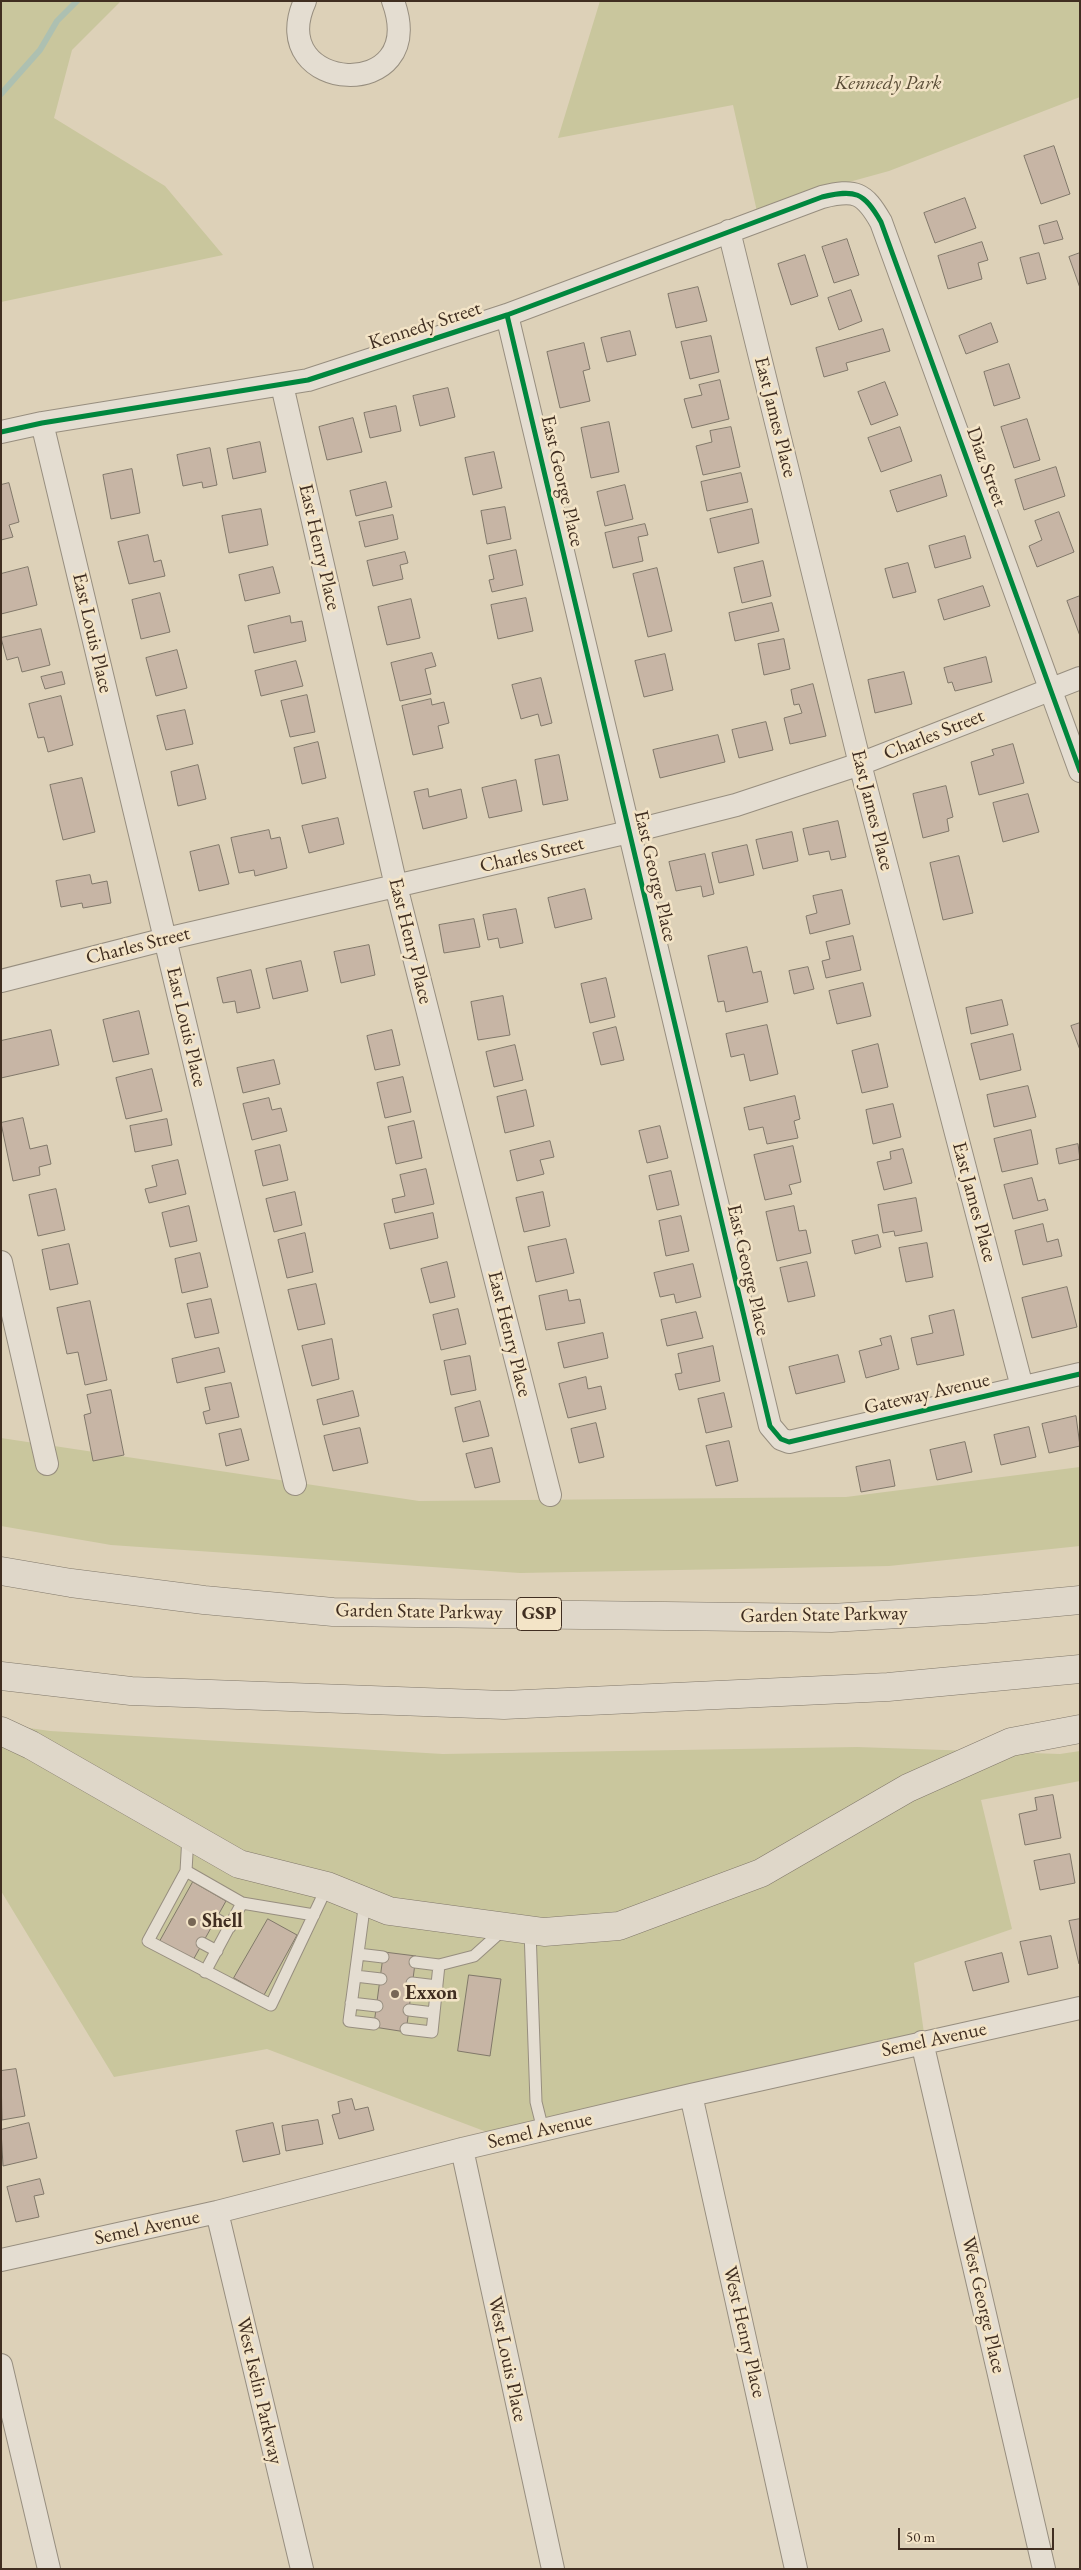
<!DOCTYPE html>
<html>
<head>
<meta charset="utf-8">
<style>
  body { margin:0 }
  #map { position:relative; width:1081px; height:2570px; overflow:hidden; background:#ddd1b8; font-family:"EB Garamond",serif }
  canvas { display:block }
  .frame { position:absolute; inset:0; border:2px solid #402e21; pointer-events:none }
  .scale { position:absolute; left:898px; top:2528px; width:156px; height:22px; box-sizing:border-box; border:2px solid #402e21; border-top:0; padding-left:6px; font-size:15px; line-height:18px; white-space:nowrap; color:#402e21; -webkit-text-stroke:4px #f3e4c7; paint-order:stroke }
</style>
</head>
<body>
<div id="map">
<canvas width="1081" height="2570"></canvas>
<div class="frame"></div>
<div class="scale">50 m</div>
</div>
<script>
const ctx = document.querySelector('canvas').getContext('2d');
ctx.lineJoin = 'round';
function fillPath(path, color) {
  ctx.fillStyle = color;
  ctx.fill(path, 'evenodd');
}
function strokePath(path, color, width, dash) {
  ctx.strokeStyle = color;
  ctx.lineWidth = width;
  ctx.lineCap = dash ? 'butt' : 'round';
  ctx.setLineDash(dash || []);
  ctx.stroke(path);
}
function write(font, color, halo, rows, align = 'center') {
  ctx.font = font + ' "EB Garamond",serif';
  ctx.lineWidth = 5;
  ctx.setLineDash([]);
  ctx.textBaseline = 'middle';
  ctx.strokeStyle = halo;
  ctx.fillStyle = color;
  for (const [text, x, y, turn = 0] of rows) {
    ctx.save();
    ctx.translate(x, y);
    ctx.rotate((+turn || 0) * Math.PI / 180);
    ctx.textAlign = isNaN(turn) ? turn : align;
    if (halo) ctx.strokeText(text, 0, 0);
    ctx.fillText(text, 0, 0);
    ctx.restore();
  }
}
fillPath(new Path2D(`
  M1,1h120l-49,49 -18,68 111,68 58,69 -222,47z
  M600,1h480v96l-191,74 -69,19 -62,26 -25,-111 -175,33z
  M1,1438l418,63 427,-4 234,-30v79l-191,20 -369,7 -409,-28 -110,-19z
  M1,1724l49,7 393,23 414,-7 203,7 20,-3v30l-99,19 31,129 -98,34 10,70 -424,104 -233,-88 -153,28 -113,-186z`), '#c9c69d');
strokePath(new Path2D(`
  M1,94l39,-44 17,-29 20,-20`), '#adc0b1', 6);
const building = new Path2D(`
  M1054,146l16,48 -29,10 -17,-48z
  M965,198l11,30 -41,15 -11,-30z
  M1057,221l6,18 -19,5 -5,-18z
  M847,239l12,36 -25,8 -12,-36z
  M982,242l6,18 -10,3 4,16 -34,10 -10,-33z
  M1039,253l7,26 -19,5 -7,-26z
  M1080,253v35l-11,-31z
  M805,255l13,41 -27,9 -13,-41z
  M698,287l9,34 -31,7 -8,-34z
  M851,290l11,31 -23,9 -11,-32z
  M991,323l7,19 -32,12 -7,-18z
  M883,329l7,22 -44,12 2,7 -24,7 -8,-29z
  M630,331l6,24 -29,7 -6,-24z
  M711,336l8,36 -29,7 -9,-37z
  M584,343l6,26 -7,2 7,30 -30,7 -13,-56z
  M1009,364l11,34 -26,8 -10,-34z
  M720,380l9,39 -37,9 -8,-29 18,-4 -3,-10z
  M885,382l13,33 -27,10 -13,-33z
  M448,388l7,29 -35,9 -7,-30z
  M396,406l5,25 -31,7 -6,-25z
  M353,418l9,34 -35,8 -8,-33z
  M1027,419l13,41 -26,8 -13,-41z
  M609,422l10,50 -28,6 -10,-50z
  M731,427l9,40 -37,8 -7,-29 16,-4 -2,-11z
  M900,427l12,34 -31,11 -13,-34z
  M260,442l6,30 -33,7 -6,-30z
  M210,448l7,37 -14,3 -1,-6 -19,4 -6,-31z
  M494,452l8,36 -29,7 -8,-37z
  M1056,467l9,29 -41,14 -9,-30z
  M132,469l8,44 -29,6 -8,-44z
  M741,473l7,29 -41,9 -6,-29z
  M941,475l6,21 -50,16 -7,-21z
  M386,482l6,25 -36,9 -6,-25z
  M9,483l10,39 -10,3 4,12 -12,3v-55z
  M625,485l8,34 -28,7 -8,-34z
  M505,507l6,32 -24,5 -6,-33z
  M261,509l7,36 -39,8 -7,-37z
  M752,509l7,34 -41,10 -8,-34z
  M1059,512l15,40 -37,15 -8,-21 13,-6 -7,-19z
  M393,515l5,24 -33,8 -6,-25z
  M645,524l3,11 -10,2 5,24 -30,7 -8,-35z
  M148,535l6,27 7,-2 4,16 -36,8 -11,-42z
  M965,536l6,22 -36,10 -6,-22z
  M516,550l7,35 -31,7 -3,-12 5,-1 -5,-23z
  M405,552l3,11 -8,2 3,14 -30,7 -6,-25z
  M763,561l8,35 -29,7 -8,-35z
  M908,563l8,29 -23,6 -8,-29z
  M28,567l9,38 -36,9v-40z
  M273,567l7,26 -35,8 -6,-26z
  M657,568l15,63 -24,6 -15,-63z
  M983,586l7,20 -46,14 -6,-20z
  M160,593l10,39 -29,7 -9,-39z
  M1080,596v40l-13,-35z
  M526,598l7,33 -35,8 -7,-34z
  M411,599l9,39 -33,7 -9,-38z
  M772,603l7,28 -44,10 -6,-28z
  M290,616l1,7 11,-2 4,20 -52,12 -6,-27z
  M41,629l9,36 -28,7 -4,-15 -11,3 -6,-22z
  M784,639l6,30 -26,6 -6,-31z
  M177,650l10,38 -31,8 -10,-38z
  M432,653l4,13 -11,3 6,25 -31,7 -9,-38z
  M665,654l8,36 -29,7 -9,-36z
  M986,657l6,25 -37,9 -3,-9 -4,1 -4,-15z
  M296,661l7,25 -42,10 -6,-25z
  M62,672l3,12 -20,5 -4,-12z
  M904,672l8,32 -37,9 -7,-33z
  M541,678l11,45 -11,3 -3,-12 -17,5 -9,-34z
  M813,684l13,52 -36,8 -6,-26 18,-5 -3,-9 -5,1 -3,-15z
  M307,695l8,37 -25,5 -9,-36z
  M61,696l12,49 -25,7 -4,-15 -6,1 -9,-34z
  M431,699l1,6 12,-3 5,21 -11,3 5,22 -30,7 -11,-49z
  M185,710l8,34 -27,6 -9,-34z
  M766,722l7,28 -34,8 -7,-28z
  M718,735l7,27 -65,16 -7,-28z
  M318,742l8,36 -24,6 -8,-36z
  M1013,744l11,39 -45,12 -8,-33 23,-7 -2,-5z
  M559,755l9,45 -25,5 -8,-45z
  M198,765l8,34 -28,7 -7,-34z
  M82,778l13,54 -32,8 -13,-55z
  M516,780l6,31 -33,7 -7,-30z
  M946,786l7,31 -6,2 2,12 -26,7 -10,-44z
  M428,789l1,8 32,-8 6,29 -44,11 -9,-37z
  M1028,794l11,38 -36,10 -10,-39z
  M338,818l6,26 -35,9 -7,-27z
  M838,821l8,36 -15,3 -2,-9 -20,4 -6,-26z
  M269,830l2,9 9,-2 7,31 -32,8 -1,-6 -15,3 -8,-35z
  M792,832l6,29 -35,8 -7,-29z
  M219,845l10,39 -30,7 -9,-39z
  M747,845l7,30 -35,8 -7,-30z
  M705,854l9,40 -11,3 -2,-11 -25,5 -7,-29z
  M959,856l14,57 -30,7 -13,-57z
  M90,875l2,9 15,-3 4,22 -28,5 -1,-5 -21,4 -5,-26z
  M585,889l7,30 -37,9 -7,-30z
  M842,890l8,34 -40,10 -4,-18 11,-3 -4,-17z
  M516,909l7,34 -23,5 -2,-10 -10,2 -5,-25z
  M474,919l6,28 -36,6 -5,-28z
  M853,936l8,34 -35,8 -4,-17 8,-2 -4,-17z
  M369,945l6,30 -34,8 -7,-31z
  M747,947l6,26 8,-2 7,31 -42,10 -2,-11 -6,1 -10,-46z
  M301,961l7,30 -35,8 -7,-30z
  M808,967l6,22 -20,5 -5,-23z
  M251,970l9,38 -23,5 -2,-12 -12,2 -6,-25z
  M606,978l9,39 -25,6 -9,-39z
  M863,983l8,33 -34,8 -8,-33z
  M503,996l7,39 -32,5 -7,-38z
  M1002,1000l6,25 -37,9 -5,-26z
  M139,1011l10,43 -36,8 -10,-42z
  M1080,1023v27l-9,-24z
  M767,1025l11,49 -28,7 -6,-27 -13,3 -5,-23z
  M616,1027l8,33 -23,5 -8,-32z
  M51,1030l8,35 -58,13v-37z
  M392,1030l8,35 -25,5 -8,-34z
  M1013,1034l8,36 -41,10 -9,-36z
  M878,1044l10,43 -26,6 -10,-42z
  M515,1045l8,35 -29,7 -8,-35z
  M274,1060l6,24 -37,9 -6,-25z
  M152,1069l10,42 -36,8 -10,-41z
  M403,1077l8,35 -26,6 -8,-35z
  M1028,1086l8,31 -42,10 -7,-32z
  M526,1090l8,36 -29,7 -8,-36z
  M795,1096l5,23 -6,2 4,17 -31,6 -4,-17 -14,3 -5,-22z
  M269,1098l3,12 9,-2 6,23 -35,9 -9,-36z
  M893,1104l8,33 -28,7 -7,-34z
  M23,1118l7,31 17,-4 4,19 -12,3 1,8 -27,6 -12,-58z
  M167,1119l5,26 -37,7 -5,-26z
  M414,1121l8,37 -26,6 -8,-37z
  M660,1126l8,32 -21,5 -8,-32z
  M1031,1130l7,34 -36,8 -8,-33z
  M550,1141l4,16 -14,3 4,14 -27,7 -7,-30z
  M1078,1144l2,15 -21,5 -3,-15z
  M280,1145l8,35 -25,6 -8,-35z
  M793,1146l8,36 -12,3 3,9 -27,6 -11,-45z
  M903,1149l9,34 -28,7 -7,-28 14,-3 -1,-7z
  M178,1160l8,34 -37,9 -4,-14 12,-3 -5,-20z
  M426,1169l8,35 -39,9 -3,-14 13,-3 -5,-21z
  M671,1171l8,34 -22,5 -8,-34z
  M1032,1178l6,23 7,-2 3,11 -35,9 -9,-34z
  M56,1189l9,41 -27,6 -9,-41z
  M295,1192l7,33 -28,7 -8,-33z
  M543,1192l7,34 -26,6 -8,-34z
  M916,1198l6,33 -27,5 -1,-5 -11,2 -5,-28z
  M189,1206l8,35 -27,6 -8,-34z
  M794,1206l5,25 7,-1 5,23 -34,8 -11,-49z
  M433,1213l5,25 -48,11 -6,-25z
  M681,1216l8,35 -23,5 -7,-35z
  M1043,1224l4,18 11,-3 4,17 -39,9 -8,-34z
  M305,1233l8,39 -26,6 -9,-38z
  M878,1235l3,12 -26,7 -3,-13z
  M566,1239l8,34 -38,9 -8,-35z
  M927,1243l6,34 -27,5 -7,-34z
  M69,1244l9,40 -28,6 -8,-40z
  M200,1253l8,34 -26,6 -7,-34z
  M447,1262l8,35 -25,6 -9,-34z
  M807,1262l8,34 -27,6 -8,-34z
  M693,1264l8,33 -25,6 -2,-9 -14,3 -6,-24z
  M316,1284l9,40 -27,6 -10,-40z
  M1067,1287l10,40 -45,11 -10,-40z
  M567,1290l2,11 11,-2 5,24 -39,7 -7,-34z
  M211,1299l8,34 -24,5 -8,-34z
  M90,1301l17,79 -22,5 -7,-33 -11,2 -10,-46z
  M458,1309l8,35 -25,6 -8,-35z
  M954,1310l10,45 -47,10 -6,-27 22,-5 -4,-17z
  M696,1312l7,26 -36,8 -6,-26z
  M603,1333l5,25 -44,10 -6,-25z
  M891,1336l8,33 -33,9 -7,-27 23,-6 -2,-6z
  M332,1339l7,40 -27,7 -10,-40z
  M713,1346l7,35 -41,9 -4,-16 7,-1 -4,-19z
  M219,1348l6,24 -48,11 -5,-24z
  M838,1355l7,27 -49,12 -7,-27z
  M470,1356l6,34 -25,5 -7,-34z
  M586,1377l2,12 13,-3 5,23 -38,9 -9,-34z
  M231,1383l8,34 -33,7 -3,-12 7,-2 -5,-22z
  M111,1390l13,65 -31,6 -9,-46 7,-2 -4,-18z
  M353,1391l6,25 -36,9 -6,-25z
  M724,1393l8,34 -26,6 -8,-34z
  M480,1401l9,35 -26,6 -8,-34z
  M1076,1416l4,30 -31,7 -7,-29z
  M596,1423l8,34 -25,6 -8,-34z
  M1029,1427l7,30 -35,8 -7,-30z
  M360,1428l8,35 -35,8 -9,-35z
  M241,1429l8,31 -23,6 -7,-32z
  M729,1441l9,40 -22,5 -10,-40z
  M965,1442l7,30 -35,8 -7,-30z
  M492,1448l8,34 -25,6 -9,-34z
  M890,1460l5,26 -34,6 -5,-25z
  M1053,1795l8,43 -36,7 -6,-31 18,-4 -2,-12z
  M1070,1854l5,29 -35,7 -6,-29z
  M193,1882l33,19 -34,61 -33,-19z
  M268,1919l29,16 -33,60 -30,-17z
  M1080,1919v45h-1l-10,-43z
  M1051,1936l7,32 -30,7 -8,-33z
  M384,1952l32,4 -10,76 -32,-5z
  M1002,1953l7,29 -36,9 -8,-29z
  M469,1975l32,4 -11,77 -32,-5z
  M16,2069l9,47 -23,4 -1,-49z
  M352,2099l3,11 13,-3 6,23 -35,9 -7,-24 8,-2 -2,-11z
  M318,2120l5,24 -37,7 -4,-25z
  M29,2123l8,35 -34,8 -2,-36z
  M273,2123l7,31 -37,8 -7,-31z
  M40,2179l4,15 -10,2 5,21 -23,5 -9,-35z`);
fillPath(building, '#c7b5a5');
strokePath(building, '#81786a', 1);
const lane = new Path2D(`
  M188,1836l-2,35 -38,70 123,64 56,-118
  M186,1871l56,32 72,12
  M365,1901l-16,120 25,3
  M216,1919l14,8
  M530,1930l6,172 7,28
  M202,1943l15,8
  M358,1954l25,3
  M415,1962l24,3 35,-9 30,-27
  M205,1972l37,-69
  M355,1976l26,3
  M412,1983l25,3
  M351,2003l26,3
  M409,2010l25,3
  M406,2029l26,3 7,-67`);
const street = new Path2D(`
  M305,1c-42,93 126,104 88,0
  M729,231l131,533 162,623
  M507,315l263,1111 11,13 8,3 291,-68
  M282,385l114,501 154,609
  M42,423l253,1061
  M1,432l41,-9 266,-43 199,-65 315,-118c33,-8 42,-5 59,25l199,549
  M1,981l165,-42 463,-107 107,-27 124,-41 220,-86
  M1,1262l46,202
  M922,2042l122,527
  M691,2095l105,474
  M462,2149l91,420
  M217,2212l85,357
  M1,2260l216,-48 245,-63 229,-54 389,-87
  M1,2365l48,204`);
const highway = new Path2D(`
  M1,1571l70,12 133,17 129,12 498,6 153,-9 96,-9
  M1,1676l130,15 373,14 384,-18 192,-18
  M1,1731l30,14 208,119 88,22 62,25 155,21 75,-6 142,-53 147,-85 103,-46 69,-13`);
strokePath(lane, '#978e7f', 13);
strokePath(street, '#978e7f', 24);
strokePath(highway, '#81786a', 29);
strokePath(lane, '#e4ddd1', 11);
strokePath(street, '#e4ddd1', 22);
strokePath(highway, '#dfd7c9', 28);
strokePath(new Path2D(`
  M507,315l263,1111 11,13 8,3 291,-68
  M1,432l41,-9 266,-43 199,-65 315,-118c33,-8 42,-5 59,25l199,549`), '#00873e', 5);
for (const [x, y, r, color] of [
  [192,1922,5,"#776756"],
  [395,1994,5,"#776756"]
]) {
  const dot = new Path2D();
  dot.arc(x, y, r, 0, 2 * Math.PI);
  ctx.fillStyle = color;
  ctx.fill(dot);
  strokePath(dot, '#f3e4c7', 2);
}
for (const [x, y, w] of [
  [539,1614,45]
]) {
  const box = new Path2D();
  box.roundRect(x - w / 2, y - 16.5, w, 33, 4);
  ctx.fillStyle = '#f3e4c7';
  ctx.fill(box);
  strokePath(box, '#402e21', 1);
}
write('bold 19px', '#402e21', null, [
  ["GSP",539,1614]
]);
write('italic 20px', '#584b35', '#f3e4c7', [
  ["Kennedy Park",888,84]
]);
write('20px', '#402e21', '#f3e4c7', [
  ["Kennedy Street",425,326,-18],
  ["East James Place",775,417,76],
  ["Diaz Street",986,467,70],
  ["East George Place",562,481,77],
  ["East Henry Place",319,547,77],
  ["East Louis Place",92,633,77],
  ["Charles Street",934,735,-22],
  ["East James Place",872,810,76],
  ["Charles Street",532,855,-13],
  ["East George Place",655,876,77],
  ["East Henry Place",410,941,76],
  ["Charles Street",138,946,-14],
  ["East Louis Place",186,1027,77],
  ["East James Place",974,1202,75],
  ["East George Place",748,1270,77],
  ["East Henry Place",509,1334,76],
  ["Gateway Avenue",927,1394,-13],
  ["Garden State Parkway",419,1612,1],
  ["Garden State Parkway",824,1615,-1],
  ["Semel Avenue",934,2040,-12],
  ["Semel Avenue",540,2131,-13],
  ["Semel Avenue",147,2228,-12],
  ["West George Place",983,2305,77],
  ["West Henry Place",744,2332,77],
  ["West Louis Place",507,2359,78],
  ["West Iselin Parkway",259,2391,77]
]);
write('bold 20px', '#402e21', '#f3e4c7', [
  ["Shell",202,1922],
  ["Exxon",405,1994]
], 'left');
</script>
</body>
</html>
